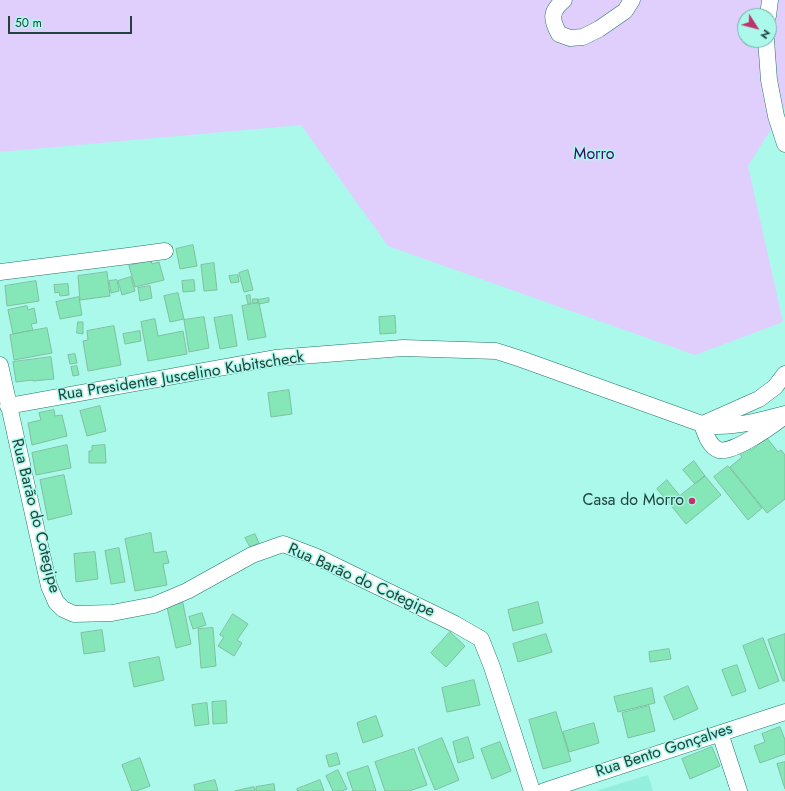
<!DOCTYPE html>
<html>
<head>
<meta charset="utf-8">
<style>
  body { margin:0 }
  #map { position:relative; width:785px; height:791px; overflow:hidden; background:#aaf9eb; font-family:Jost,sans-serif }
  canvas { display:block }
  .north { position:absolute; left:737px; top:8px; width:40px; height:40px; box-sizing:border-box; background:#aaf9eb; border:1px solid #74b0a5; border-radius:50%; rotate:126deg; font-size:11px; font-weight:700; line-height:16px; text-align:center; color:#22433d }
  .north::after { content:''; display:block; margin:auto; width:14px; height:18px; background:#be3369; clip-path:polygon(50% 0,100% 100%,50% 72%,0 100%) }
  .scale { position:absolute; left:8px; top:16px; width:124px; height:18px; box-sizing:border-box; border:2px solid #22433d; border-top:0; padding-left:5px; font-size:12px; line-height:14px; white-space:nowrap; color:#22433d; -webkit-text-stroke:3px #aaf9eb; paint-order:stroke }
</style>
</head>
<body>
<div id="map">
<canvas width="785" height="791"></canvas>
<div class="north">N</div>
<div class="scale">50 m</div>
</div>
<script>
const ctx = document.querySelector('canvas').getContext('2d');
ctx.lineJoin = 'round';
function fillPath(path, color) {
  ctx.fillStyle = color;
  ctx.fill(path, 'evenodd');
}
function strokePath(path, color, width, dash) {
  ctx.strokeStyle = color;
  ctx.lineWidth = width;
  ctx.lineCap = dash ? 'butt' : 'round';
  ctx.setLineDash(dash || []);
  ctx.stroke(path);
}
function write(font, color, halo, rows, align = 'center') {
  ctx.font = font + ' Jost,sans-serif';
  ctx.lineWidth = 3;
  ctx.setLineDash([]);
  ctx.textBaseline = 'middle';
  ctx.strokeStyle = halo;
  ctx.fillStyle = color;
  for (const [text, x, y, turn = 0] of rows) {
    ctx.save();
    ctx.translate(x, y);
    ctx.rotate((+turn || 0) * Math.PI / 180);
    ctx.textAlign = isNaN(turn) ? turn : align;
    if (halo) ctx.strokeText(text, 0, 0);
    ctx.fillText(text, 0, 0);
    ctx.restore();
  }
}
fillPath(new Path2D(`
  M648,775l5,16h-57z`), '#94eede');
fillPath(new Path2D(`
  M0,0h785v107l-37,59 35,156 -88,33 -307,-109 -87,-121 -301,27zM745,16h24v24h-24z`), '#e0cffd');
const building = new Path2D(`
  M193,245l4,21 -17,3 -4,-20z
  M151,260l1,4 7,-2 5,18 -29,7 -6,-21z
  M214,263l3,27 -13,1 -3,-26z
  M248,270l5,20 -9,2 -5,-19z
  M107,272l3,24 -30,4 -2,-24z
  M238,275l1,7 -8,1 -2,-7z
  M131,277l4,14 -13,4 -4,-14z
  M117,280l2,11 -8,2 -2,-12z
  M194,280l1,11 -12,1 -1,-11z
  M36,281l3,20 -32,5 -2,-20z
  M68,284l1,11 -9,1 -1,-4 -4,1 -1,-8z
  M150,286l2,12 -12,3 -2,-13z
  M178,293l6,26 -14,3 -6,-26z
  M250,295l1,8 -3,1 -2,-8z
  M79,297l3,18 -22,4 -4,-17z
  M269,298v4l-10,2 -1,-4z
  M253,299h5v4h-5z
  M259,303l7,34 -18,3 -6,-34z
  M27,306l1,4 6,-2 3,15 -6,1 2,6 -20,4 -5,-24z
  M232,315l5,31 -17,3 -6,-31z
  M395,316l1,17 -16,1 -1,-17z
  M204,317l5,31 -20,4 -5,-32z
  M155,319l3,17 25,-5 4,23 -39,7 -7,-39z
  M78,322h5v12l-6,-1z
  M114,326l7,39 -33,6 -5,-30 5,-1 -1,-9z
  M47,328l5,25 -38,7 -4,-25z
  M140,331l1,10 -16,3 -2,-10z
  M75,354l2,9 -7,1 -2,-9z
  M51,357l3,22 -21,2v-1l-17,2 -3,-20z
  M77,366l2,9 -6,1 -2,-9z
  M289,390l3,24 -21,3 -3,-24z
  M100,406l6,25 -19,5 -7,-25z
  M54,410l1,6 7,-1 5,21 -35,9 -4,-22 13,-3 -2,-7z
  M767,438l11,14 3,-2 4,5v44l-18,14 -37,-46 12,-10 -3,-4 9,-7 3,4z
  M67,445l4,23 -35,7 -4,-22z
  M105,445l1,18h-17v-12h3v-5z
  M694,461l11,15 -10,8 -12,-14z
  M728,466l34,42 -14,12 -34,-43z
  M64,475l8,39 -24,6 -8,-40z
  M705,476l16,19 -35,29 -16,-20z
  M667,480l13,16 -10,8 -13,-15z
  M151,533l3,20 12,-2 3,12 -6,1 4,21 -32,6 -10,-52z
  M255,534l4,9 -9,4 -5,-9z
  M119,548l6,34 -14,2 -6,-33z
  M95,552l3,27 -22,3 -2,-28z
  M538,602l5,21 -30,8 -5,-21z
  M183,603l8,41 -15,4 -9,-41z
  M202,613l4,12 -13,4 -4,-12z
  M233,614l15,10 -11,16 5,3 -8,13 -16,-10 6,-9 -4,-2z
  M213,628l3,38 -15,2 -3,-39z
  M102,630l3,21 -21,3 -3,-21z
  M450,632l15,14 -19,21 -15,-14z
  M546,634l6,18 -34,10 -5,-18z
  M785,634v47h-2l-15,-41z
  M763,638l16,43 -20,8 -16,-43z
  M669,649l2,10 -21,3 -1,-10z
  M159,657l5,23 -30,7 -5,-24z
  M737,665l9,26 -14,5 -10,-26z
  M474,680l6,25 -33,7 -5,-24z
  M688,686l10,23 -24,11 -10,-23z
  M652,688l3,15 -37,9 -4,-15z
  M226,701l1,22 -14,1 -1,-22z
  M207,703l2,21 -14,2 -3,-21z
  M649,706l6,25 -27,7 -6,-25z
  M556,712l15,49 -28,8 -14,-49z
  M376,716l7,20 -20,7 -6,-20z
  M594,723l5,20 -30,9 -6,-20z
  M780,727l5,13v14l-25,9 -6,-17 11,-4 -3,-8z
  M468,737l6,21 -16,5 -5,-21z
  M442,738l17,42 -24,10 -17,-42z
  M500,742l11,29 -19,8 -11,-30z
  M712,747l8,19 -30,13 -8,-20z
  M414,749l13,36 -18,6h-24l-10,-29z
  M337,753l3,11 -11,3 -3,-11z
  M140,758l10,28 -14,5h-4l-10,-26z
  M785,762v27l-8,-25z
  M368,766l8,25h-23l-6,-18z
  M338,770l9,19 -5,2h-9l-7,-15z
  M215,780l3,11h-23l-1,-6z
  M320,780l4,11h-27v-2z
  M274,784l1,7h-19v-4z
  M254,787l1,4h-20z`);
fillPath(building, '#85e6b8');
strokePath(building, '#80bfa0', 1);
const minor = new Path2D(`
  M564,0c-14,12 -13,19 -5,34l11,4 13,-1 16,-8 26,-18 7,-11
  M768,16l2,-16
  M766,40l3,40 7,36 9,28
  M0,272l128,-16 37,-5
  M0,365l49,221 7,16 7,7 11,5 38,-1 42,-8 33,-14 65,-36 31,-11 34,13 138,67 26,15 11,28 40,124
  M8,406l267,-48 128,-10 93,3 25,8 181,65c5,1 10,2 15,2 23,0 46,-6 68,-12
  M705,423l54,-24 16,-12 10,-13
  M702,424c3,9 7,23 17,26 13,4 53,-24 63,-32
  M720,733l19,58
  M544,791l241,-79`);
strokePath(minor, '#227569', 17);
strokePath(minor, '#fff', 16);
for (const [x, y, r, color] of [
  [692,501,4,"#be3369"]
]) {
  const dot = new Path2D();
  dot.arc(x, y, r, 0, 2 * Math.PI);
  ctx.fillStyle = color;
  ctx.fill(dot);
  strokePath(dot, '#aaf9eb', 1.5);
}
write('16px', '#3b0865', '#aaf9eb', [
  ["Morro",594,155]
]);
write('16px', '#22433d', '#aaf9eb', [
  ["Rua Presidente Juscelino Kubitscheck",181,377,-9],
  ["Rua Barão do Cotegipe",35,516,76],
  ["Rua Barão do Cotegipe",361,581,24],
  ["Rua Bento Gonçalves",664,751,-18]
]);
write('16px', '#22433d', '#aaf9eb', [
  ["Casa do Morro",684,501]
], 'right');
</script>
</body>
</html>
